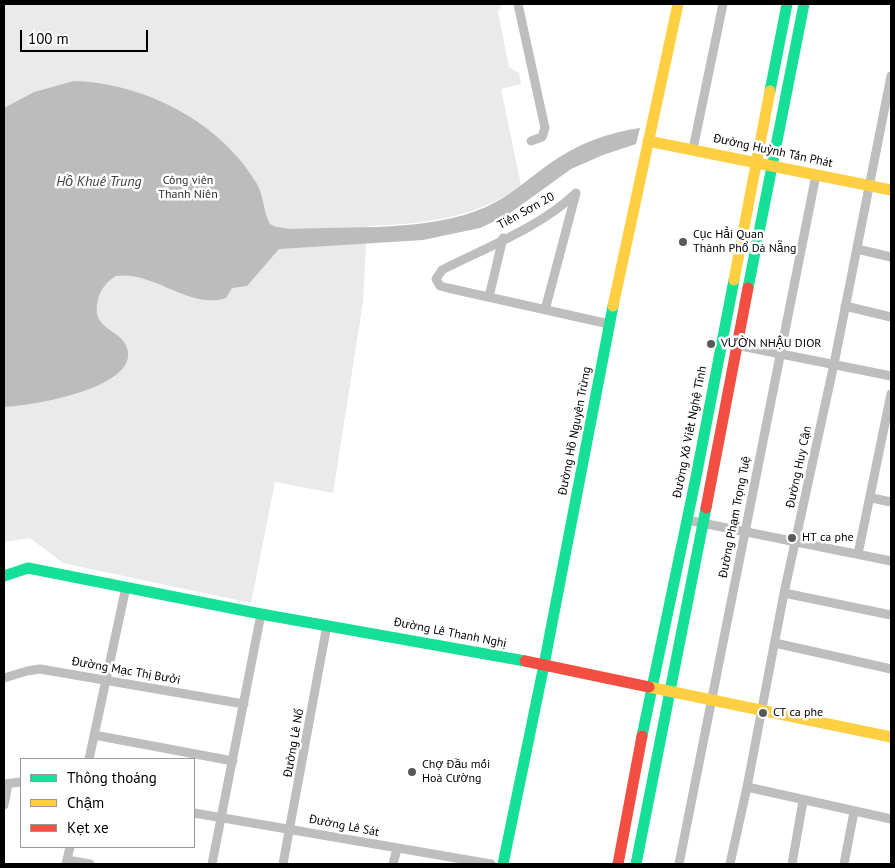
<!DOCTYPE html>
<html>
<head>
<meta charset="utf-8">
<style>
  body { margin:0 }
  #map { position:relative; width:895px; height:868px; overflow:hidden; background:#fff; font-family:"PT Sans",sans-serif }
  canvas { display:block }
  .frame { position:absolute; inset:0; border:5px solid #000; pointer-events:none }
  .legend { position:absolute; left:20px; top:758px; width:175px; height:90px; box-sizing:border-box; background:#fff; border:1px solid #999; margin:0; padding:6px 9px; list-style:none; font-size:15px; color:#000 }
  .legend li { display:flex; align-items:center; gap:10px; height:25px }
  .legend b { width:25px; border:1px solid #999 }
  .scale { position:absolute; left:20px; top:30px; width:128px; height:22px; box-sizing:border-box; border:2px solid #000; border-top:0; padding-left:6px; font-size:15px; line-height:18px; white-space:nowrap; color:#000; -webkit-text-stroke:4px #fff; paint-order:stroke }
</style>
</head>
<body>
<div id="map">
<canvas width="895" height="868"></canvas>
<div class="frame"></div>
<ul class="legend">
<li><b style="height:6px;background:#16e098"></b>Thông thoáng</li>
<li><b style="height:6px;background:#ffcf43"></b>Chậm</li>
<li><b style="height:6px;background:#f24e42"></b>Kẹt xe</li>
</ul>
<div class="scale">100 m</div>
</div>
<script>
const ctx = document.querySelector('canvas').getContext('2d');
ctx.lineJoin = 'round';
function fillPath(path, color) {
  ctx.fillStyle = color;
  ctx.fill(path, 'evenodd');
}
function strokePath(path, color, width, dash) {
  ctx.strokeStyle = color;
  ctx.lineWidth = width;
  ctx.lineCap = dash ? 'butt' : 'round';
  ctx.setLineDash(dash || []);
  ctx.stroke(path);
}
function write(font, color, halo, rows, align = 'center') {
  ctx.font = font + ' "PT Sans",sans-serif';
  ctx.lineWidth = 5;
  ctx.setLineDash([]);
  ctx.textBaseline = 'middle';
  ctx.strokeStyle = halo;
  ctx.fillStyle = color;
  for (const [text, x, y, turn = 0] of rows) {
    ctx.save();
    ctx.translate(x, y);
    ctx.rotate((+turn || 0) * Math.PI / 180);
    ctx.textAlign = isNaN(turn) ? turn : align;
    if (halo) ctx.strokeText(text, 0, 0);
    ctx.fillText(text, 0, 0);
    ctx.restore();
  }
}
fillPath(new Path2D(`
  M4,4h498l-4,8 11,55 10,6 2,11 -20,5 20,96c-45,34 -99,39 -154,41l-4,76 -30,191 -58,-11 -24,121 -188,-40 -33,-25 -26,4z`), '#eaeaea');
fillPath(new Path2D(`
  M74,81c70,2 147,41 183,103 7,12 6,28 13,40l6,3 15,2c61,-3 139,3 195,-22 24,-11 42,-28 63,-43 26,-19 59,-32 91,-36l-4,16 -33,11 -32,14 -65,47 -26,12 -57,12 -144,9 -32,37 -15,2 -6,10c-37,12 -73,-28 -110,-22 -8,4 -14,12 -17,20 -12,37 26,31 29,56 5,37 -98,54 -124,55v-299l30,-16z`), '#bcbcbc');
strokePath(new Path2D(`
  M518,4l27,124 -3,9 -11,4
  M693,149l30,-145
  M857,249l34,8
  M489,297l14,-59
  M845,306l46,11
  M545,310l31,-117c-35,34 -91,55 -134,77l-6,9 4,7 8,2 161,36
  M721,342l170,34
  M872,498l19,4
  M687,520l204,41
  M858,554l33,-160
  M784,593l107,22
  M775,643l116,26
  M4,678l23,-7 13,-2 204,35
  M94,735l139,26
  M89,759l37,-172
  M4,784l17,-2
  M747,787l144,32
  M4,805l4,-21
  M194,813l297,51
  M67,860l23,4
  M66,864l4,-17
  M212,864l49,-250
  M283,864l44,-239
  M393,864l4,-15
  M679,864l137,-689
  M730,864l17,-77 37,-194 50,-229 57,-288
  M792,864l11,-63
  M844,864l10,-52`), '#bebebe', 9);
strokePath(new Path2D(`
  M770,91l17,-87
  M748,288l56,-284
  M4,576l24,-8 233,46 264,47
  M642,736l54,-259 38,-197
  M503,864l41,-199 69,-359
  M636,864l70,-356`), '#16e098', 11);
strokePath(new Path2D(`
  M648,141l243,49
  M734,280l36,-189
  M613,306l65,-302
  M649,687l242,50`), '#ffcf43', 11);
strokePath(new Path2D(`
  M706,508l42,-220
  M525,661l124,26
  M618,864l24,-128`), '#f24e42', 11);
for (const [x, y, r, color] of [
  [683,242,5,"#595959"],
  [711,344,5,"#595959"],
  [792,538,5,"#595959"],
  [763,713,5,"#595959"],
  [412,772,5,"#595959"]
]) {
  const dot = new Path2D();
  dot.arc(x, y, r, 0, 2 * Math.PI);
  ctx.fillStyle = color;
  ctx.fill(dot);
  strokePath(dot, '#fff', 2);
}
write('12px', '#000', '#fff', [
  ["Đường Huỳnh Tấn Phát",773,151,12],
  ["Tiên Sơn 20",526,211,-29],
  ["Đường Hồ Nguyên Trừng",575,431,-79],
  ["Đường Xô Viết Nghệ Tĩnh",690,432,-79],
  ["Đường Huy Cận",799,467,-78],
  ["Đường Phạm Trọng Tuệ",735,517,-79],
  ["Đường Lê Thanh Nghị",450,633,11],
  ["Đường Mạc Thị Bưởi",126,671,10],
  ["Đường Lê Nổ",294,743,-80],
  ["Đường Lê Sát",344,826,11]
]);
write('12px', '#303030', '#fff', [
  ["Công viên",188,181],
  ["Thanh Niên",188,195]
]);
write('12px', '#000', '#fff', [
  ["Cục Hẳi Quan",693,235],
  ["Thành Phổ Dà Nẵng",693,249],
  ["VƯỜN NHẬU DIOR",721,344],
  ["HT ca phe",802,538],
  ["CT ca phe",773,713],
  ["Chợ Đầu mối",422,765],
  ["Hoà Cường",422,779]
], 'left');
write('italic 14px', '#414141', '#fff', [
  ["Hồ Khuê Trung",99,182]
]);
</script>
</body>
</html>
